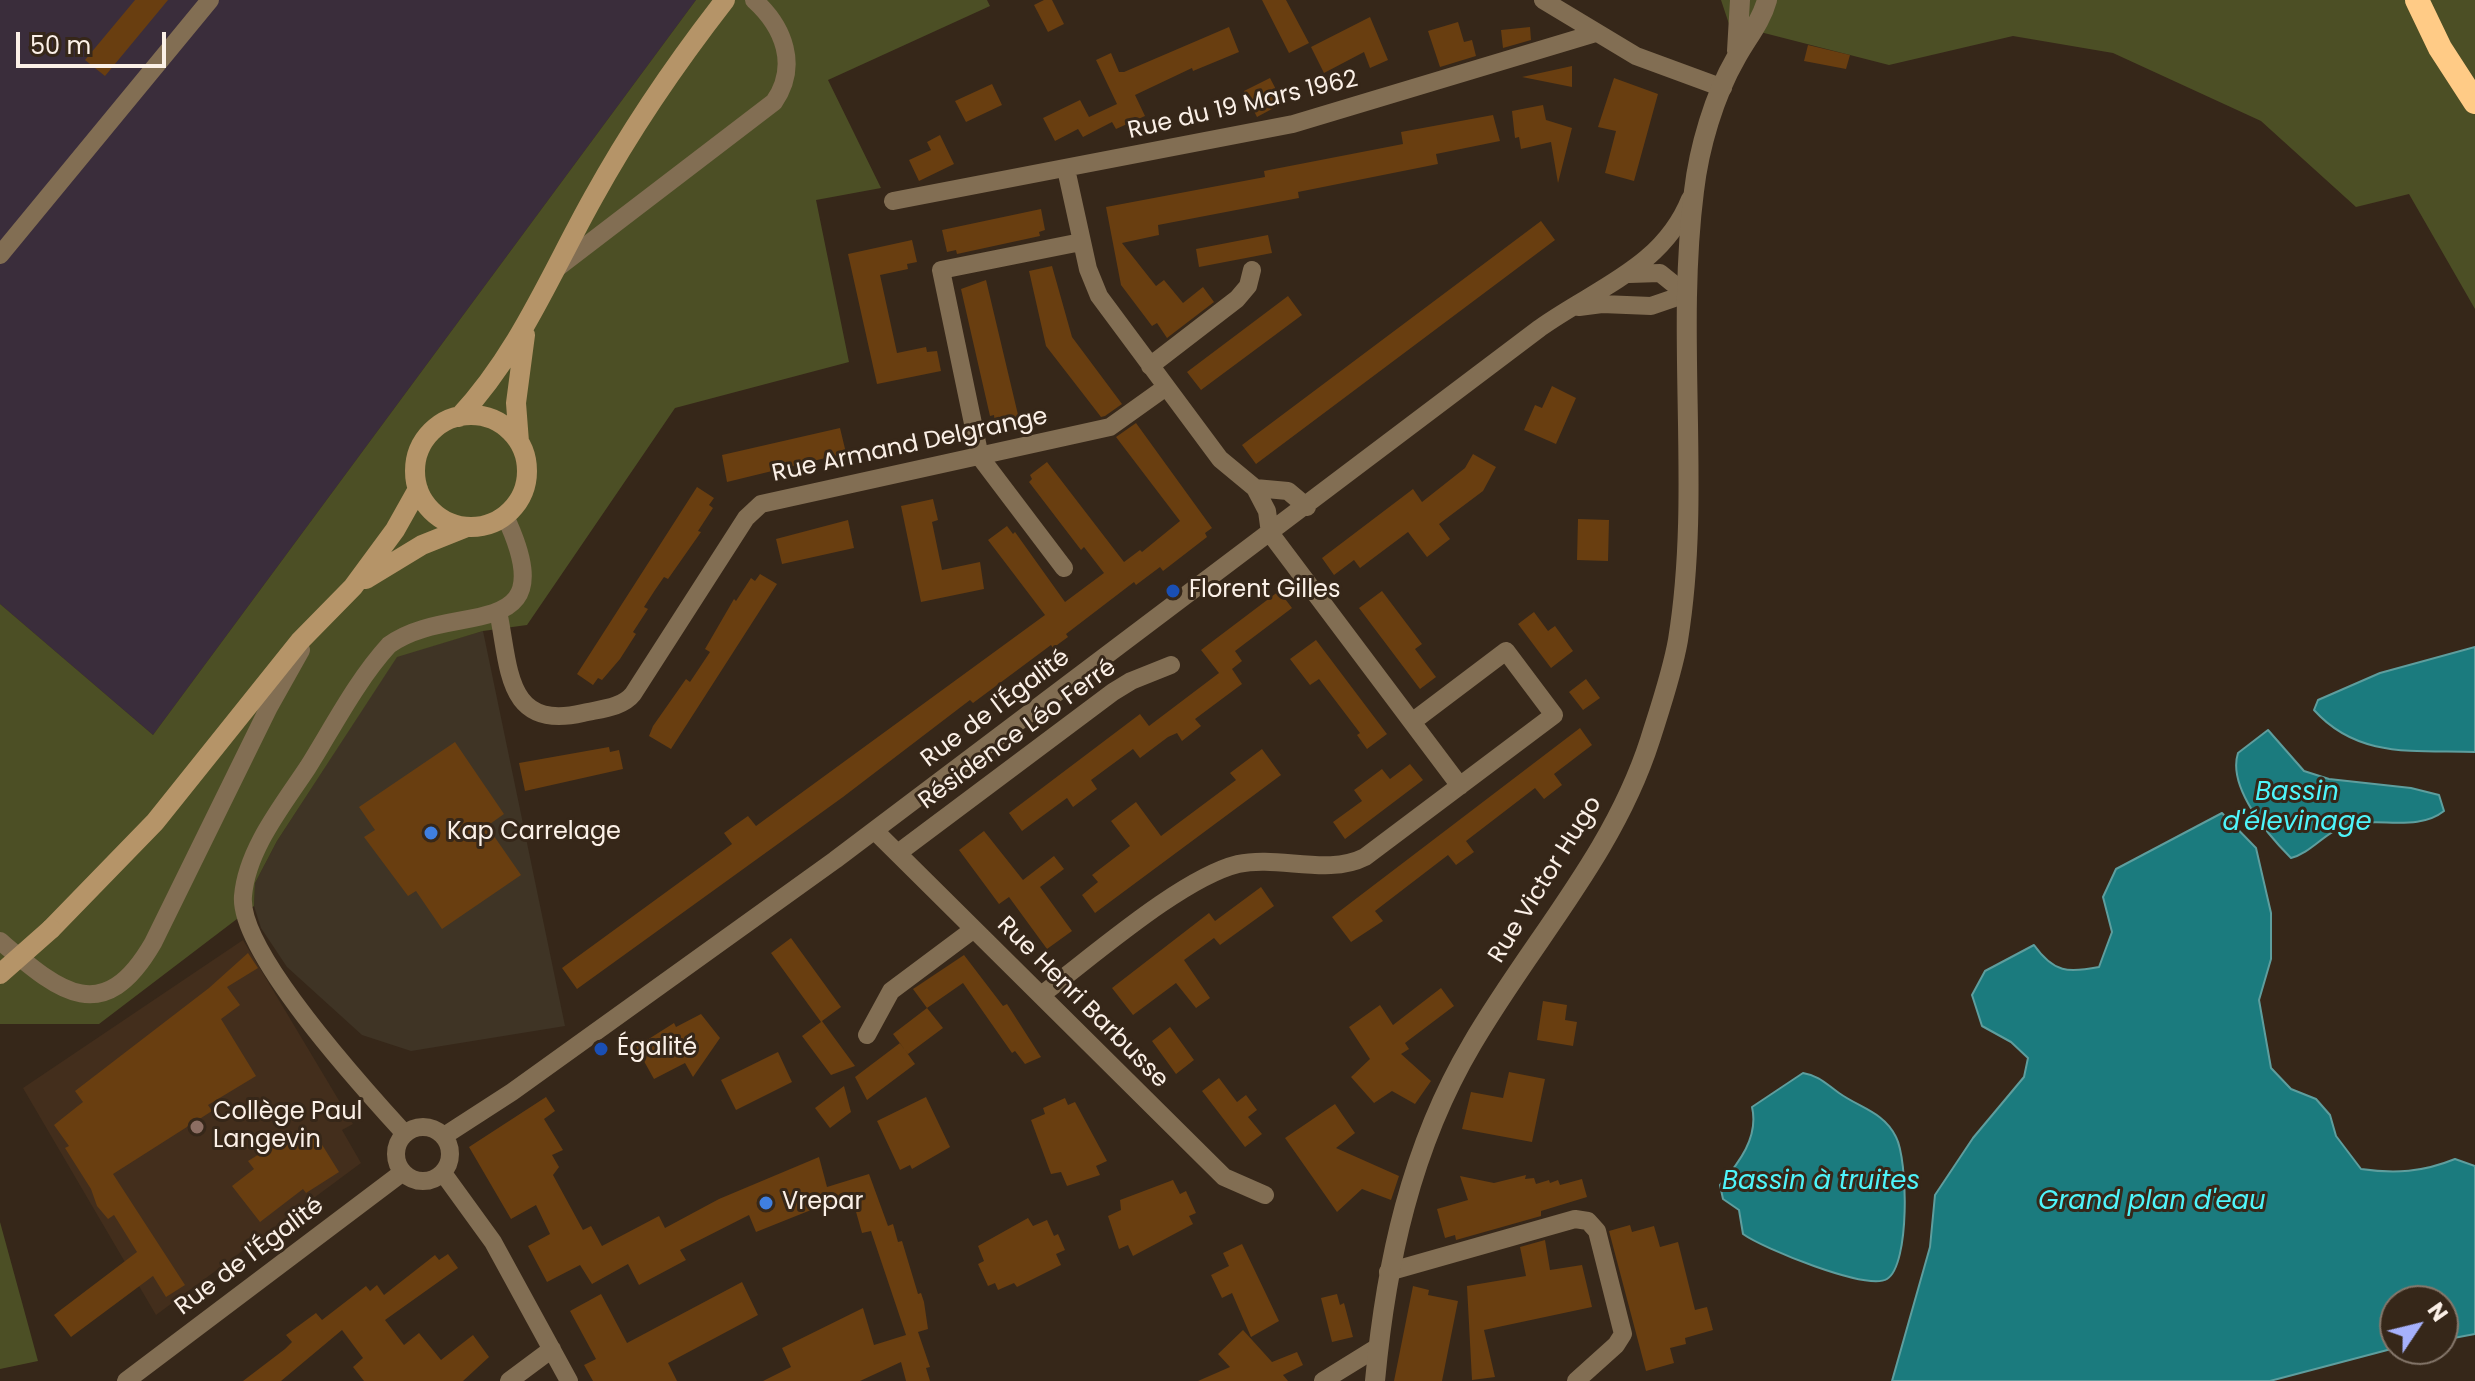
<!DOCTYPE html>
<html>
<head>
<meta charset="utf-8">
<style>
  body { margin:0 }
  #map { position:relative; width:2475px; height:1381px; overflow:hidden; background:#362719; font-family:Poppins,sans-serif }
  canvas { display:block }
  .north { position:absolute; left:2379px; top:1285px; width:80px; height:80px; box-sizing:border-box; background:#362719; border:2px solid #85776b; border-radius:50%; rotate:55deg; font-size:22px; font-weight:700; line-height:32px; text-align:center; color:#fbf0e7 }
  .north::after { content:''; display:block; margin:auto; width:28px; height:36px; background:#a6b1fc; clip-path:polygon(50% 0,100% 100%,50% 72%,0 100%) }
  .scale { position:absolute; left:16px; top:32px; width:150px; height:36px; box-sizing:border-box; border:4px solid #fbf0e7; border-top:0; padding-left:10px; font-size:24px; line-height:28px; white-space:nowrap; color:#fbf0e7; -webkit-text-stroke:6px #362719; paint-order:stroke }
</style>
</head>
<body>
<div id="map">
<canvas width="2475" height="1381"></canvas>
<div class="north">N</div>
<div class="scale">50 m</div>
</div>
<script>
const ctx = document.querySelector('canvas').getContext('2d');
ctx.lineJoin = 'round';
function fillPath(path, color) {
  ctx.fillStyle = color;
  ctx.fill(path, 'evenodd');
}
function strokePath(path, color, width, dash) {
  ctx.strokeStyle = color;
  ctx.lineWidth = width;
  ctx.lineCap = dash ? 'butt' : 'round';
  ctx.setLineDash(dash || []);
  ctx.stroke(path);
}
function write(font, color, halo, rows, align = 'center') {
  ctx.font = font + ' Poppins,sans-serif';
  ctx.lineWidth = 6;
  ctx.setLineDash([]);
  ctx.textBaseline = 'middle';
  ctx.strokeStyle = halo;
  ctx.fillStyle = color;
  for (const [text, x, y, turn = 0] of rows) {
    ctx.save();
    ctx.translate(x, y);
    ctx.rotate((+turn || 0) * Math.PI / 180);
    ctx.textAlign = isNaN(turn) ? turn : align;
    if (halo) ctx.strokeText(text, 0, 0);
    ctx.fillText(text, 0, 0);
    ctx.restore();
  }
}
fillPath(new Path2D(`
  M483,631l82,395 -154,25 -49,-16 -75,-68 -26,-39 -7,-22 1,-23 22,-42 120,-185z`), '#3f3425');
fillPath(new Path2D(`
  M0,0h696l-543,735 -153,-131z`), '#3a2d3b');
fillPath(new Path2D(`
  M243,940l110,184 -11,6 19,33 -205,152 -133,-227z`), '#432e1c');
fillPath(new Path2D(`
  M696,0h291l3,6 -162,74 53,108 -65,12 33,162 -174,46 -148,217 -44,6 -86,26 -120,184 -22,42 -1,23 -155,118h-99v-420l153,131z
  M1721,0h754v309l-66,-115 -53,13 -95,-86 -148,-68 -100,-17 -124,29 -160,-41z
  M0,1222l38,139 -38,8z`), '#4c4f25');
const water = new Path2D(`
  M2475,647v105c-60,-2 -117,7 -161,-42l4,-10 62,-27z
  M2268,730l36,41 25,8 82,9 28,7 5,16c-25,20 -62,7 -93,13 -24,5 -39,29 -60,34 -23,-23 -64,-71 -53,-105z
  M2222,813l34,35 15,65v46l-12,41 12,68 20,21 25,10 14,16 6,21 25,33c34,5 62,3 94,-10l20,7v168l-32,6v-39h-48v47l-125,33h-378l38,-134 5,-52 38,-57 51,-61 4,-19 -17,-16 -29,-16 -10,-31 13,-24 49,-26c20,28 34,28 65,22l13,-35 -9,-35 13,-28z
  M1803,1073c17,3 23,11 36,20 21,15 45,19 57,44 12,23 14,128 -9,142 -20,12 -125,-31 -144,-45l-4,-24 -16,-11 -3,-14c19,-22 39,-48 32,-78z`);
fillPath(water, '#1b7b7e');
strokePath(water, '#5e9e9e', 2);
fillPath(new Path2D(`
  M135,0h33l-63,76 -20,-16z
  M1044,0h8l12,24 -16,8 -14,-27z
  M1262,0h24l23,43 -20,10z
  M1370,17l18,43 -18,8 -6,-16 -40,21 -13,-26z
  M1458,22l6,20 8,-2 4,16 -36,11 -12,-36z
  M1229,27l10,25 -46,19 -1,-3 -57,27 10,21 -29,13 -4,-7 -29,15 -5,-8 -23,12 -12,-23 37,-18 9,17 28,-13 -21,-44 15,-7 8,19h5z
  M1530,27l1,13 -28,8 -2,-18z
  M1808,45l42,10 -4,14 -42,-8z
  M1572,66v21l-50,-10z
  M1270,78l13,25 -26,14 -13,-26z
  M1614,78l44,16 -24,87 -29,-8 11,-42 -18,-4z
  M992,84l10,21 -36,17 -11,-21z
  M1543,105l3,15 26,8 -14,55 -7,-41 -30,7 -2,-12 -4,1 -3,-27z
  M1493,115l7,26 -64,13 2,10 -140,28 1,6 -141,27 1,10 -37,8 34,43 8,-6 19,23 20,-16 11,15 -47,36 -10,-15 -5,3 -31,-41 -15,-78 159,-30 -1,-6 139,-27 -2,-12z
  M940,135l14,29 -35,17 -10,-21 22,-10 -4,-8z
  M1041,209l4,21 -6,2 1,4 -83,18 -1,-4 -9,2 -5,-22z
  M1541,221l14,19 -299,224 -14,-19z
  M1268,235l4,18 -73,14 -3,-18z
  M912,240l5,22 -10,2 1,5 -28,6 17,78 29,-6 1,5 10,-1 4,20 -64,13 -29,-130z
  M1052,266l20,71 50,67 -17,12 -4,1 -55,-71 -17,-75z
  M986,280l33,139 -24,5 -1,-9 -4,1 -29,-127z
  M1288,296l14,19 -101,75 -14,-18z
  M1552,386l24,12 -20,46 -32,-14 11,-25 7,3z
  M1136,423l76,105 -7,5 2,4 -44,34 -3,-4 -24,18 -2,-3 -68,52 2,3 -15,11 -2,-3 -78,58 -3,-3 -127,97 -266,192 -15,-21 170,-124 -8,-11 24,-17 8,10 289,-211 -57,-75 19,-14 6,8 2,-2 50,70 39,-29 -20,-26 -3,3 -52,-68 3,-3 -2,-4 17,-13 77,100 16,-12 2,2 38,-31 -64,-84z
  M840,428l6,25 -119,29 -5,-27z
  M1473,454l23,13 -13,24 -44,33 11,15 -23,18 -19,-25 -48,36 -6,-8 -20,15 -12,-17 91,-69 9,13 43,-34z
  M697,487l17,11 -5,7 4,3 -15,23 3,1 -33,47 -4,-2 -9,13 -11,17 4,2 -15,23 3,2 -16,25 -18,21 -4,-2 -5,7 -16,-11z
  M933,499l5,21 -6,2 10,48 38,-8 4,27 -63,13 -20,-96z
  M1578,519l31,1 -1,41 -31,-1z
  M848,520l6,28 -72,16 -6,-25z
  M760,574l17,10 -106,165 -22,-13 4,-10 33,-47 4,3 20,-30 -5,-3 29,-50 2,2 15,-23 4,3z
  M1279,591l13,17 -57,43 7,10 -10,8 10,15 -47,35 6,7 -19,15 -5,-8 -9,4 -28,21 -7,-9 -42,31 6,9 -24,18 -6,-9 -45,33 -13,-18 131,-99 9,12 70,-53 -18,-23z
  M1382,591l40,53 -7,5 21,28 -16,12 -61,-81z
  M1534,612l14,19 7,-5 18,25 -22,17 -33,-44z
  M1316,640l71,94 -20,15 -10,-14 3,-2 -41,-54 -9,6 -20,-26z
  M1586,679l14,19 -17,12 -14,-18z
  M1580,728l12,17 -38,29 8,11 -18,14 -9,-11 -69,53 8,11 -18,13 -8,-10 -73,56 8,10 -32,21 -19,-25z
  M455,742l49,72 -17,12 34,49 -79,54 -26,-38 -8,5 -44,-59 11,-7 -16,-23z
  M609,747l1,5 9,-2 4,19 -98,22 -6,-28z
  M1262,749l19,26 -186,138 -13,-18 16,-13 -6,-7 38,-29 -19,-25 25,-19 25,34 75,-56 -6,-7z
  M1410,764l13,16 -78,59 -12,-17 29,-21 -8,-11 28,-21 8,10z
  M984,831l39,49 31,-24 10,13 -24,18 32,44 -25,18 -38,-52 -10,7 -40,-54z
  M1261,887l13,19 -54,39 -6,-7 -30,22 26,38 -14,10 -20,-25 -43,32 -21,-27 97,-75 6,8z
  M791,938l50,69 -19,14 33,45 -24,9 -29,-39 19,-14 -50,-69z
  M248,953l10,15 -31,19 13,18 -19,14 35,57 -48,29 4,6 -99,63 72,111 -19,12 -13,-21 -82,61 -17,-22 83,-63 -23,-37 -6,4 -11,-13 -6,-17 -26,-41 4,-2 -15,-21 29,-23 -8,-11 134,-103z
  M964,955l39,51 4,-2 34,53 -16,7 -10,-13 -3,2 -49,-70 -36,25 16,20 -35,26 -15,-20 34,-26 -14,-19z
  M1441,988l13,18 -49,37 4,6 -8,5 30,27 -16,23 -23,-13 -18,12 -23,-26 19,-18 -21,-32 31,-22 13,20z
  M1543,1001l24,4 -2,15 12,2 -4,24 -36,-6z
  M701,1014l19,24 -27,39 -8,-14 -31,16 -18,-32 38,-24 2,4z
  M1170,1027l24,33 -18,14 -24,-33z
  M900,1043l15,21 -48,36 -12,-23z
  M778,1052l14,30 -56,28 -15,-30z
  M1509,1072l36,7 -13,63 -70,-13 9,-37 32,6z
  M1219,1078l18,24 9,-7 11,15 -9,7 14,17 -17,13 -43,-56z
  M844,1086l7,26 -21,16 -15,-20z
  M546,1097l9,14 -11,8 19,31 -11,5 7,12 -6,8 30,55 8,-4 11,20 57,-30 6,12 54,-29 100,-42 8,30 42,-13 19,52 5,-2 5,18 4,-1 16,53 3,-1 3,9 4,27 -10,3 12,35 -4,1 4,13h-24l-5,-19 -41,19h-97l28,-14 -9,-19 81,-40 11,37 32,-10 -35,-104 -9,2 -11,-39 -95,38 -7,-17 -69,35 6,10 -47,25 -11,-21 -36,20 -12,-19 -33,17 -19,-36 22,-12 -14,-29 -25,14 -42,-72z
  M926,1097l24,50 -38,22 -2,-4 -10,5 -23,-49z
  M1065,1098l3,7 7,-3 32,59 -11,5 4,9 -33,11 -6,-14 -10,2 -20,-54 14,-6 -2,-6z
  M1335,1104l20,29 -19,15 63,28 -8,24 -29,-11 -25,23 -52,-74z
  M292,1134l7,12 17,-11 23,37 -33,21 -3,-4 -43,33 -28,-36 22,-17 -6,-8z
  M1526,1175l-1,4 9,-1 2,6 13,-4 1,3 8,-3 2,5 22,-6 5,18 -46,14v5l-85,24 -1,-5 -10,3 -8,-29 31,-9 -8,-24 34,7z
  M1173,1180l7,14 6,-3 10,22 -7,3 4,8 -60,32 -5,-11 -9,4 -11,-33 13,-6 -1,-10z
  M1028,1218l5,8 14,-6 7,16 4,-2 7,16 -9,4 5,11 -44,22 -3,-4 -16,7 -3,-7 -7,3 -10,-22 6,-3 -6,-15z
  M1630,1225l2,7 22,-6 6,21 18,-5 17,68 12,-3 6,23 -28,8 1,6 -16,4 4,15 -28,8 -37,-140z
  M1545,1240l5,30 32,-5 10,42 -108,23 11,47 -23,3 -5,-94 59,-10 -6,-29z
  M1242,1244l37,77 -28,16 -19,-44 -10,5 -11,-23 18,-9 -6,-13z
  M448,1254l10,14 -73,52 19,25 15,-12 22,27 32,-25 16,22 -26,24h-99l-11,-14 10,-9 -21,-28 -61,51h-38l42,-32 7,-7 -6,-7 30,-22 6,7 44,-34 4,5 7,-6 7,10 51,-40 4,5z
  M742,1282l16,33 -90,48 9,18h-84l-9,-16 12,-6 -26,-48 31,-17 26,49z
  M1413,1286l16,4 -1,5 30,6 -16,80h-48z
  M1337,1294l3,11 4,-2 9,34 -21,5 -11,-44z
  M1243,1330l29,32 25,-10 6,13 -20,10 5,6h-90l32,-14 -12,-13z`), '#693e10');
strokePath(new Path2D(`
  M1543,0l93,56 87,32
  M1066,169l22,100 11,27 121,163 35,29 12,23 3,22 190,253
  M893,201l400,-77 303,-91
  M0,255l210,-255
  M557,268l217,-166c25,-36 10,-75 -20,-102
  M1579,307l23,-3 49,2 35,-12 -26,-21 -31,1
  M1150,366l87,-67 11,-13 4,-16
  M1255,488l33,3 19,16
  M1064,568l-84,-111 -39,-187 140,-28
  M498,611c12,57 7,120 85,102 17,-4 39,-5 50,-19l113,-176 15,-14 349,-77 56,-40
  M875,831l349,346 41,18
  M898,853l215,-161 18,-11 40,-16
  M0,941c57,48 102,90 153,2l116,-236 32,-57
  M1041,995c50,-37 140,-117 197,-131 40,-9 90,12 127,-7l189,-142 -48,-64 -94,71
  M867,1035l24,-44 83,-62
  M396 1154a27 27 0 1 1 54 0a27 27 0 1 1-54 0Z
  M405,1134c-39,-43 -167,-182 -162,-238 4,-47 40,-91 65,-129 25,-40 49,-87 81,-122 63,-46 178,3 116,-129
  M444,1136l68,-44 323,-232 705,-532c56,-40 123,-61 150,-129
  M443,1173l50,69 76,139
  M1388,1272l187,-53 13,2 9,10 26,103 -7,11 -40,36
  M126,1381l277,-209
  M509,1381l43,-32
  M1323,1381l55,-34`), '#826e53', 18);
strokePath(new Path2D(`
  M1737,51l3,-51
  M1375,1381c11,-118 36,-234 97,-337 60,-103 141,-189 178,-304 10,-32 22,-66 28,-100 24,-148 -3,-300 16,-449 5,-43 20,-95 42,-133 11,-20 25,-36 31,-58`), '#826e53', 20);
strokePath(new Path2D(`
  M415 471a56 56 0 1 1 112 0a56 56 0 1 1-112 0Z
  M459,417c60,-64 92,-144 134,-219 38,-69 83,-135 132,-198
  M519,442l-3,-39 9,-68
  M366,579l56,-34 45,-18
  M51,929l104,-107 145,-181 53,-54 42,-57 23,-41`), '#b59468', 20);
strokePath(new Path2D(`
  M2417,0l23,48 35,54`), '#ffcb86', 24);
strokePath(new Path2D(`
  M0,974l51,-45`), '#b59468', 20);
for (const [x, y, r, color] of [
  [1173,591,8,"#1a4fb4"],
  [431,833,8,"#3f7fe0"],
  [601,1049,8,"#1a4fb4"],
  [197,1127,8,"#8d6e63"],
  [766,1203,8,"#3f7fe0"]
]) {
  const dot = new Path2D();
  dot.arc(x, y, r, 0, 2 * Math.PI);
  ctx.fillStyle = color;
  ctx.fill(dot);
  strokePath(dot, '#362719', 3);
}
write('24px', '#fbf0e7', '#362719', [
  ["Rue du 19 Mars 1962",1243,106,-13],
  ["Rue Armand Delgrange",910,446,-12],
  ["Rue de l'Égalité",996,709,-37],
  ["Résidence Léo Ferré",1018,735,-36],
  ["Rue Victor Hugo",1546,880,-58],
  ["Rue Henri Barbusse",1082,1003,45],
  ["Rue de l'Égalité",250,1257,-37]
]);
write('24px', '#fbf0e7', '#362719', [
  ["Florent Gilles",1189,591],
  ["Kap Carrelage",447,833],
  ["Égalité",617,1049],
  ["Collège Paul",213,1113],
  ["Langevin",213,1141],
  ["Vrepar",782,1203]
], 'left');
write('italic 26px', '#4ef5fb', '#362719', [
  ["Bassin",2297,793],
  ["d'élevinage",2297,823],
  ["Bassin à truites",1821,1182],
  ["Grand plan d'eau",2152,1202]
]);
</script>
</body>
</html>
